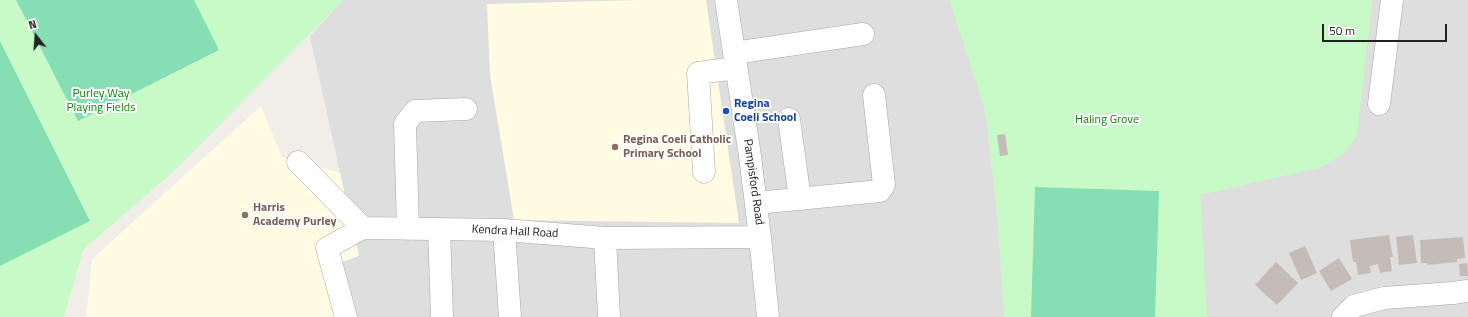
<!DOCTYPE html>
<html>
<head>
<meta charset="utf-8">
<style>
  body { margin:0 }
  #map { position:relative; width:1468px; height:317px; overflow:hidden; background:#f1ede8; font-family:"Titillium Web",sans-serif }
  canvas { display:block }
  .north { position:absolute; left:16px; top:16px; width:40px; height:40px; -webkit-text-stroke:3px #fff; paint-order:stroke; rotate:343deg; font-size:11px; font-weight:700; line-height:16px; text-align:center; color:#212121 }
  .north::after { content:''; display:block; margin:auto; width:14px; height:18px; background:#212121; clip-path:polygon(50% 0,100% 100%,50% 72%,0 100%) }
  .scale { position:absolute; left:1322px; top:24px; width:125px; height:18px; box-sizing:border-box; border:2px solid #212121; border-top:0; padding-left:5px; font-size:12px; line-height:14px; white-space:nowrap; color:#212121; -webkit-text-stroke:3px #fff; paint-order:stroke }
</style>
</head>
<body>
<div id="map">
<canvas width="1468" height="317"></canvas>
<div class="north">N</div>
<div class="scale">50 m</div>
</div>
<script>
const ctx = document.querySelector('canvas').getContext('2d');
ctx.lineJoin = 'round';
function fillPath(path, color) {
  ctx.fillStyle = color;
  ctx.fill(path, 'evenodd');
}
function strokePath(path, color, width, dash) {
  ctx.strokeStyle = color;
  ctx.lineWidth = width;
  ctx.lineCap = dash ? 'butt' : 'round';
  ctx.setLineDash(dash || []);
  ctx.stroke(path);
}
function write(font, color, halo, rows, align = 'center') {
  ctx.font = font + ' "Titillium Web",sans-serif';
  ctx.lineWidth = 4;
  ctx.setLineDash([]);
  ctx.textBaseline = 'middle';
  ctx.strokeStyle = halo;
  ctx.fillStyle = color;
  for (const [text, x, y, turn = 0] of rows) {
    ctx.save();
    ctx.translate(x, y);
    ctx.rotate((+turn || 0) * Math.PI / 180);
    ctx.textAlign = isNaN(turn) ? turn : align;
    if (halo) ctx.strokeText(text, 0, 0);
    ctx.fillText(text, 0, 0);
    ctx.restore();
  }
}
fillPath(new Path2D(`
  M343,0h1125v317h-1131l-11,-50 32,-12 -48,-219z`), '#dfdede');
fillPath(new Path2D(`
  M639,0h67l33,223 -225,-3 -24,-145 -3,-71z
  M261,106l21,51 58,16 19,83 -35,12 11,49h-249l6,-58z`), '#fffce3');
fillPath(new Path2D(`
  M0,0h343l-168,170 -92,80 -19,67h-64z
  M949,0h423l-15,136 -14,19 -25,13 -118,27 7,122h-203l-6,-93 -11,-100 -4,-20z`), '#c7fac6');
fillPath(new Path2D(`
  M16,0h178l25,50 -141,71z
  M0,41l90,180 -90,45z
  M1035,187l124,4 -4,126h-124z`), '#86dfb4');
fillPath(new Path2D(`
  M1005,134l3,21 -8,1 -3,-21z
  M1389,235l4,22h-3l2,14 -12,2 -2,-9 -8,2 1,7 -13,2 -2,-13h-3l-3,-22z
  M1413,235l4,28 -18,2 -3,-28z
  M1463,237l2,21 -8,1v3l-30,3v-2h-6l-1,-23z
  M1305,246l12,27 -16,7 -12,-27z
  M1339,258l13,21 -21,12 -12,-20z
  M1276,262l22,21 -21,22 -22,-20z
  M1467,263l1,13h-8l-1,-12z`), '#c6bcb7');
const minor = new Path2D(`
  M726,0l24,156 10,81 8,80
  M734,53l129,-19
  M1379,104l13,-104
  M789,119l11,80
  M298,162l65,66 141,2 101,8 155,-1
  M704,172l-6,-99 38,-5
  M756,203l124,-12 4,-6 -10,-90
  M408,229l-3,-105 10,-13 51,-2
  M439,229l3,88
  M504,230l6,87
  M605,238l4,79
  M346,317l-19,-69 36,-20
  M1343,317l11,-11 30,-8 69,-5 15,-2`);
strokePath(minor, '#a5a5a5', 23);
strokePath(minor, '#fff', 22);
for (const [x, y, r, color] of [
  [726,111,4,"#1a4fb4"],
  [615,147,4,"#8d6e63"],
  [245,215,4,"#8d6e63"]
]) {
  const dot = new Path2D();
  dot.arc(x, y, r, 0, 2 * Math.PI);
  ctx.fillStyle = color;
  ctx.fill(dot);
  strokePath(dot, '#fff', 1.5);
}
write('12px', '#0e820c', '#fff', [
  ["Purley Way",101,94],
  ["Playing Fields",101,108],
  ["Haling Grove",1107,120]
]);
write('bold 12px', '#164399', '#fff', [
  ["Regina",734,104],
  ["Coeli School",734,118]
], 'left');
write('bold 12px', '#785e54', '#fff', [
  ["Regina Coeli Catholic",623,140],
  ["Primary School",623,154],
  ["Harris",253,208],
  ["Academy Purley",253,222]
], 'left');
write('12px', '#212121', '#fff', [
  ["Pampisford Road",753,182,82],
  ["Kendra Hall Road",515,232,3]
]);
</script>
</body>
</html>
